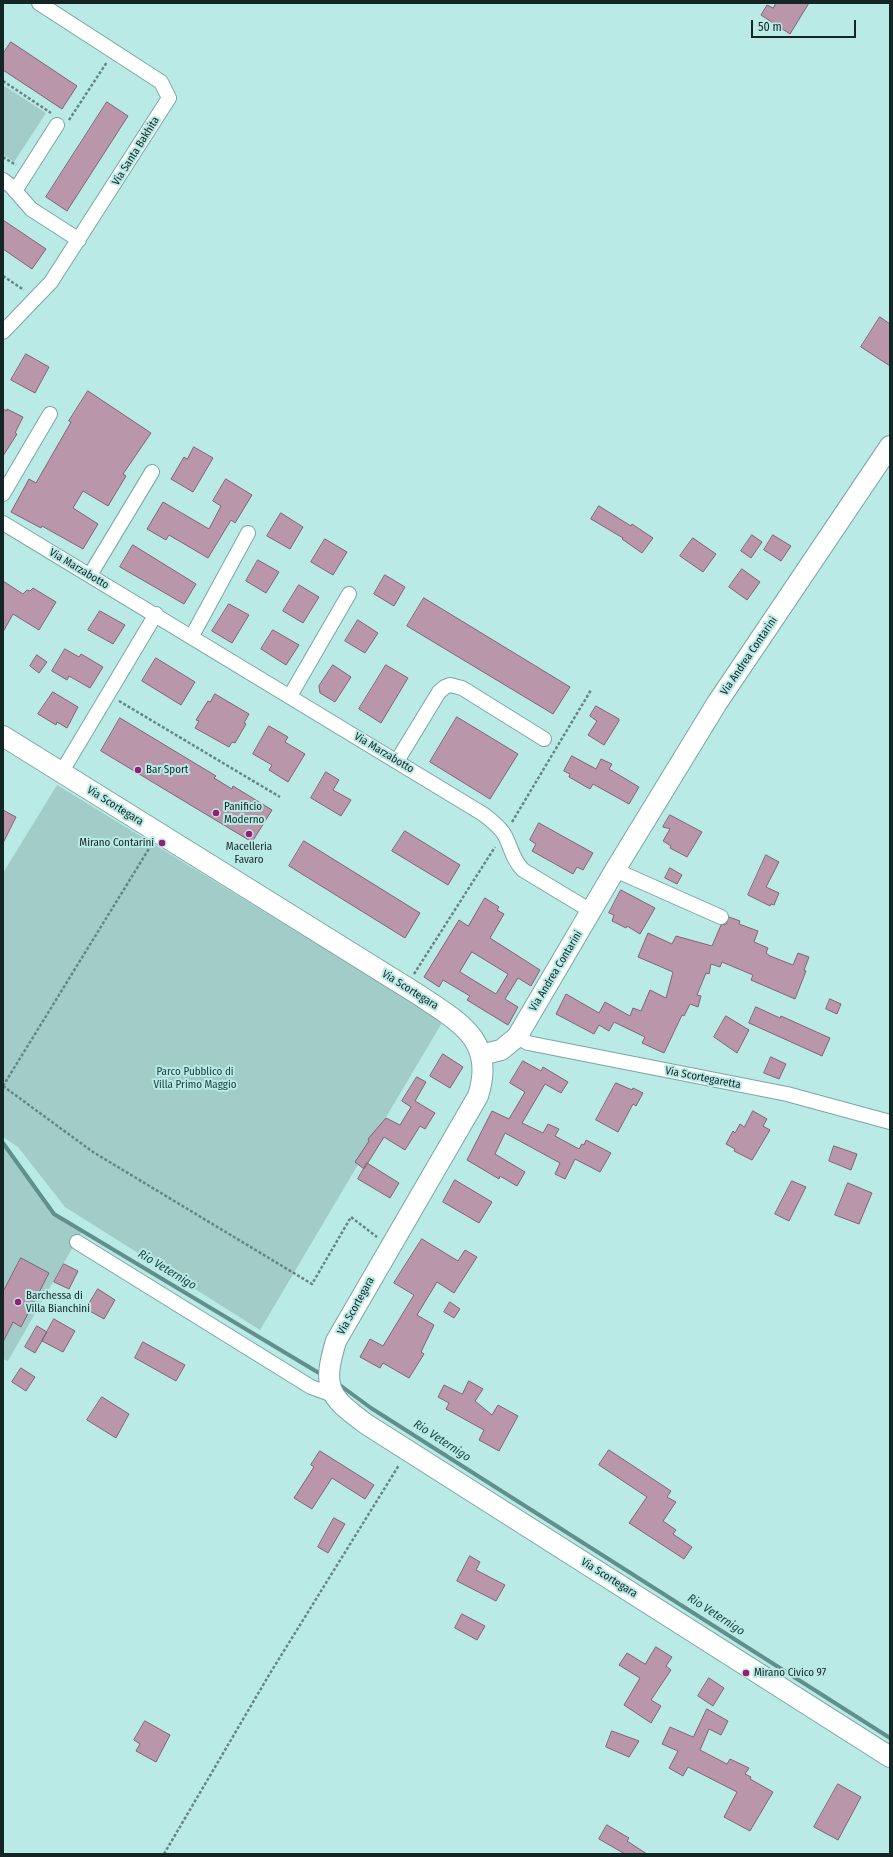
<!DOCTYPE html>
<html>
<head>
<meta charset="utf-8">
<style>
  body { margin:0 }
  #map { position:relative; width:893px; height:1857px; overflow:hidden; background:#baeae6; font-family:"Fira Sans Condensed",sans-serif }
  canvas { display:block }
  .frame { position:absolute; inset:0; border:4px solid #132625; pointer-events:none }
  .scale { position:absolute; left:751px; top:20px; width:105px; height:18px; box-sizing:border-box; border:2px solid #132625; border-top:0; padding-left:5px; font-size:12px; line-height:14px; white-space:nowrap; color:#132625; -webkit-text-stroke:3px #baeae6; paint-order:stroke }
</style>
</head>
<body>
<div id="map">
<canvas width="893" height="1857"></canvas>
<div class="frame"></div>
<div class="scale">50 m</div>
</div>
<script>
const ctx = document.querySelector('canvas').getContext('2d');
ctx.lineJoin = 'round';
function fillPath(path, color) {
  ctx.fillStyle = color;
  ctx.fill(path, 'evenodd');
}
function strokePath(path, color, width, dash) {
  ctx.strokeStyle = color;
  ctx.lineWidth = width;
  ctx.lineCap = dash ? 'butt' : 'round';
  ctx.setLineDash(dash || []);
  ctx.stroke(path);
}
function write(font, color, halo, rows, align = 'center') {
  ctx.font = font + ' "Fira Sans Condensed",sans-serif';
  ctx.lineWidth = 4;
  ctx.setLineDash([]);
  ctx.textBaseline = 'middle';
  ctx.strokeStyle = halo;
  ctx.fillStyle = color;
  for (const [text, x, y, turn = 0] of rows) {
    ctx.save();
    ctx.translate(x, y);
    ctx.rotate((+turn || 0) * Math.PI / 180);
    ctx.textAlign = isNaN(turn) ? turn : align;
    if (halo) ctx.strokeText(text, 0, 0);
    ctx.fillText(text, 0, 0);
    ctx.restore();
  }
}
fillPath(new Path2D(`
  M3,85l43,28 -32,49 -11,-8z
  M57,785l386,236 -183,309 -195,-123 -47,-60 -15,-10v-264z
  M3,1143l51,71 28,17 -74,130 -5,-2z`), '#a2ccc8');
strokePath(new Path2D(`
  M3,1143l51,71 270,162
  M337,1383l34,25 519,330`), '#608f8c', 4);
const building = new Path2D(`
  M776,3h33l-19,31 -29,-19 6,-10 6,3z
  M11,42l66,44 -15,23 -59,-39v-16z
  M107,102l21,14 -61,95 -21,-14z
  M3,220l43,29 -14,20 -29,-20z
  M880,317l10,7v42l-29,-19z
  M26,354l23,13 -14,26 -24,-13z
  M88,391l63,42 -28,41 3,2 -18,30 -25,-15 -10,17 25,16 -15,25 -41,-23 -1,2 -30,-16 18,-33 7,4 35,-61 -2,-1z
  M3,409l4,2v-2l16,8 -8,16 2,1 -14,22z
  M194,447l19,11 -20,34 -22,-13 13,-22 3,2z
  M226,479l26,16 -17,28 -4,-3 -23,38 -39,-23 -3,5 -19,-11 16,-27 46,27 12,-23 -8,-5z
  M599,506l32,20 1,-2 21,14 -11,15 -20,-14 1,-1 -32,-19z
  M281,513l22,14 -13,22 -23,-13z
  M752,535l10,7 -11,16 -10,-7z
  M773,535l18,11 -10,15 -17,-11z
  M693,538l23,16 -13,18 -23,-16z
  M325,539l22,13 -14,23 -22,-13z
  M133,545l63,39 -12,20 -64,-37z
  M258,560l21,12 -13,21 -20,-12z
  M742,569l18,13 -13,18 -18,-13z
  M385,575l20,12 -11,19 -20,-12z
  M3,581l20,13 4,-4 3,1 3,-3 23,14 -17,28 -26,-16 -10,18z
  M299,585l20,12 -16,26 -20,-12z
  M424,598l146,89 -17,27 -146,-88z
  M229,604l20,11 -17,28 -20,-12z
  M100,611l25,14 -12,19 -25,-14z
  M358,620l20,13 -13,20 -20,-12z
  M273,630l26,15 -13,20 -25,-16z
  M65,649l14,8 2,-3 22,13 -13,21 -21,-12 -2,4 -15,-9z
  M37,655l10,7 -8,11 -9,-7z
  M156,658l39,24 -14,23 -39,-24z
  M333,665l18,12 -16,25 -15,-9 -1,-7z
  M386,665l22,13 -27,45 -22,-14z
  M53,692l25,15 -11,21 -10,-6 -1,3 -18,-11z
  M215,694l34,20 -5,9 2,1 -11,19 -3,-1 -3,5 -34,-19 4,-7 -3,-1 12,-19 2,1z
  M596,706l23,13v2l-15,24 -16,-10 9,-14 -7,-5z
  M457,717l61,37 -28,45 -60,-37z
  M120,718l96,58 -2,2 18,11 1,-3 39,24 -20,32 -151,-91z
  M269,726l19,11 -3,5 20,12 -17,28 -19,-12 3,-5 -19,-11z
  M572,756l24,13 5,-10 11,5 -3,5 30,18 -10,17 -36,-20 -3,5 -21,-12 1,-3 -6,-3z
  M326,772l13,8 -6,10 18,10 -10,16 -30,-18z
  M3,810l13,7 -13,26z
  M670,815l32,17 -15,25 -17,-9 1,-2 -8,-5 7,-12 -7,-2z
  M539,823l54,30 -10,17 -6,-3 -4,7 -41,-23 4,-7 -6,-4z
  M405,831l55,34 -12,20 -56,-34z
  M304,841l116,72 -15,25 -116,-72z
  M766,855l13,7 -13,25 13,6 -5,12 -3,-1 -1,2 -22,-11z
  M670,868l12,7 -5,9 -12,-6z
  M621,890l34,18 -15,26 -13,-8 -1,2 -14,-7 2,-6 -5,-2z
  M485,898l14,9 -2,3 7,4 -14,24 50,32 -9,16 -13,-8 -13,21 13,8 -10,18 -41,-25 3,-4 -27,-16 -4,7 -15,-10 35,-57 9,6zM472,952l36,22 -12,20 -36,-22z
  M729,917l11,4 -1,3 19,7 -4,11 14,6 -2,5 4,3 23,9 5,-12 11,4 -5,13 2,1 -11,28 -44,-19 2,-5 -31,-13 -2,5 -9,-3 -2,10 -3,-1 -9,22 4,1 -3,11 -8,-3 -6,12 -2,-1 -18,38 -22,-10 3,-6 -31,-15 -5,9 -10,-6 -5,9 -38,-20 10,-20 33,19 6,-11 25,14 3,-8 8,3 9,-21 16,8 7,-26 -35,-15 10,-24 24,11 4,-8 36,10 9,-21 5,-1z
  M830,999l11,5 -4,10 -11,-5z
  M756,1007l24,11 1,-2 49,22 -8,18 -73,-33z
  M726,1016l23,14 -12,23 -23,-16z
  M443,1054l20,13 -13,21 -20,-12z
  M771,1057l15,7 -7,15 -15,-6z
  M523,1061l18,10 2,-4 25,15 -7,11 -16,-9 -23,39 21,10 5,-9 11,5 -4,7 24,13 3,-5 2,1 2,-5 25,13 -11,19 -25,-13 -10,20 -10,-5 5,-11 -55,-30 -10,21 30,18 -8,14 -17,-10 -1,3 -32,-19 25,-49 17,8 16,-27 -15,-9z
  M417,1077l9,5 -11,19 20,12 -10,16 -5,-3 -15,24 -21,-13 -20,32 -9,-7 14,-21 -1,-2 18,-21 14,7 11,-18 -9,-6z
  M616,1083l16,7 1,-2 10,5 -7,13 -3,-2 -15,28 -22,-12z
  M753,1111l14,8 -4,7 7,4 -18,30 -18,-9 1,-2 -9,-5 7,-13 2,2 5,-9 4,3z
  M834,1146l23,8 -6,16 -22,-9z
  M367,1163l32,20 -9,15 -32,-19z
  M455,1180l37,22 -13,21 -36,-21z
  M792,1181l14,6 -17,34 -14,-7z
  M848,1183l24,10 -13,31 -24,-9z
  M422,1239l36,22 7,-11 12,7 -23,36 -17,-11 -20,33 17,10 -13,27 3,2 -15,24 -26,-15 -3,5 -20,-11 10,-18 13,7 31,-51 -20,-12z
  M21,1258l28,15 -28,54 -8,-5 -10,20v-50z
  M64,1264l14,7 -9,18 -15,-7z
  M98,1289l17,11 -11,19 -18,-10z
  M450,1302l10,7 -6,9 -10,-6z
  M54,1319l21,12 -12,21 -21,-11z
  M37,1326l10,6 -12,21 -10,-6z
  M143,1342l42,23 -9,16 -41,-23z
  M21,1368l14,9 -9,14 -14,-9z
  M469,1381l14,8 -8,12 17,14 6,-10 20,11 -19,35 -20,-11 5,-10 -38,-21 3,-6 -11,-6 6,-12 18,9z
  M102,1397l27,17 -13,24 -29,-18z
  M609,1450l62,41 -4,6 9,5 -13,19 13,9 -3,4 19,13 -8,12 -55,-36 18,-26 -48,-32z
  M320,1451l54,34 -9,14 -33,-21 -20,31 -18,-11 20,-31 -3,-2z
  M334,1518l11,6 -17,29 -10,-6z
  M470,1556l10,6 -4,8 29,15 -9,16 -39,-20z
  M462,1614l23,12 -8,14 -22,-12z
  M656,1647l16,10 -6,9 5,4 -20,30 10,6 -10,17 -27,-18 16,-27 -21,-13 8,-12 18,11z
  M709,1678l15,10 -11,18 -15,-10z
  M707,1709l21,12 -7,14 -12,-6 -9,21 27,14 3,-5 19,9 -4,6 6,3 -1,2 23,13 -23,39 -26,-14 13,-25 -49,-25 -5,9 -14,-8 9,-17 -16,-7 8,-17 23,10z
  M145,1721l25,14 -14,27 -20,-11 4,-7 -6,-4z
  M612,1731l27,10 -10,16 -23,-10z
  M838,1784l23,13 -23,43 -24,-13z
  M607,1825l22,13 -2,3 20,13h-22l-26,-15z`);
fillPath(building, '#ba96ab');
strokePath(building, '#836275', 1);
const street = new Path2D(`
  M3,180l8,6 20,23 48,31
  M15,191l42,-66
  M3,332l48,-50 118,-184 -8,-16 -122,-79
  M3,494l47,-80
  M3,523l480,291c8,6 15,11 21,20 7,12 8,25 19,36l68,41
  M90,575l62,-103
  M192,636l56,-103
  M290,696l59,-102
  M397,761l42,-69 6,-5 5,-2 12,3 82,51
  M61,773l95,-159
  M615,870l106,47
  M517,1037l11,6 259,51 103,28
  M77,1242l234,145 22,8`);
const secondary = new Path2D(`
  M3,736l416,259c40,27 77,45 59,101l-142,245c-14,47 -8,55 30,83l524,333
  M481,1055l20,-5 16,-13 98,-167 102,-167 173,-257`);
strokePath(street, '#79a7a3', 16);
strokePath(secondary, '#79a7a3', 22);
strokePath(new Path2D(`
  M3,81l48,32
  M69,120l38,-58
  M3,157l13,8
  M3,276l21,14
  M119,701l161,96
  M512,822l79,-132
  M414,974l81,-127
  M3,1086l90,66 219,132 39,-67 26,20
  M3,1086l147,-239
  M164,1854l105,-179 130,-210`), '#658784', 2.5, [3, 2]);
strokePath(street, '#fff', 14);
strokePath(secondary, '#fff', 20);
for (const [x, y, r, color] of [
  [138,770,4,"#991c74"],
  [216,813,4,"#991c74"],
  [249,834,4,"#991c74"],
  [162,843,4,"#991c74"],
  [18,1302,4,"#991c74"],
  [746,1673,4,"#991c74"]
]) {
  const dot = new Path2D();
  dot.arc(x, y, r, 0, 2 * Math.PI);
  ctx.fillStyle = color;
  ctx.fill(dot);
  strokePath(dot, '#baeae6', 1.5);
}
write('11px', '#132625', '#baeae6', [
  ["Via Santa Bakhita",136,151,-58],
  ["Via Marzabotto",79,569,31],
  ["Via Andrea Contarini",749,656,-56],
  ["Via Marzabotto",384,753,31],
  ["Via Scortegara",115,806,32],
  ["Via Andrea Contarini",556,971,-59],
  ["Via Scortegara",410,990,32],
  ["Via Scortegaretta",703,1078,11],
  ["Via Scortegara",356,1306,-61],
  ["Via Scortegara",609,1578,32]
]);
write('11px', '#132625', '#baeae6', [
  ["Bar Sport",146,770],
  ["Panificio",224,807],
  ["Moderno",224,820],
  ["Mirano Contarini",154,843,"right"],
  ["Macelleria",249,847,"center"],
  ["Favaro",249,860,"center"],
  ["Barchessa di",26,1296],
  ["Villa Bianchini",26,1309],
  ["Mirano Civico 97",754,1673]
], 'left');
write('11px', '#184542', '#baeae6', [
  ["Parco Pubblico di",195,1072],
  ["Villa Primo Maggio",195,1085]
]);
write('italic 12px', '#1b4745', '#baeae6', [
  ["Rio Veternigo",167,1270,31],
  ["Rio Veternigo",442,1441,33],
  ["Rio Veternigo",716,1615,33]
]);
</script>
</body>
</html>
